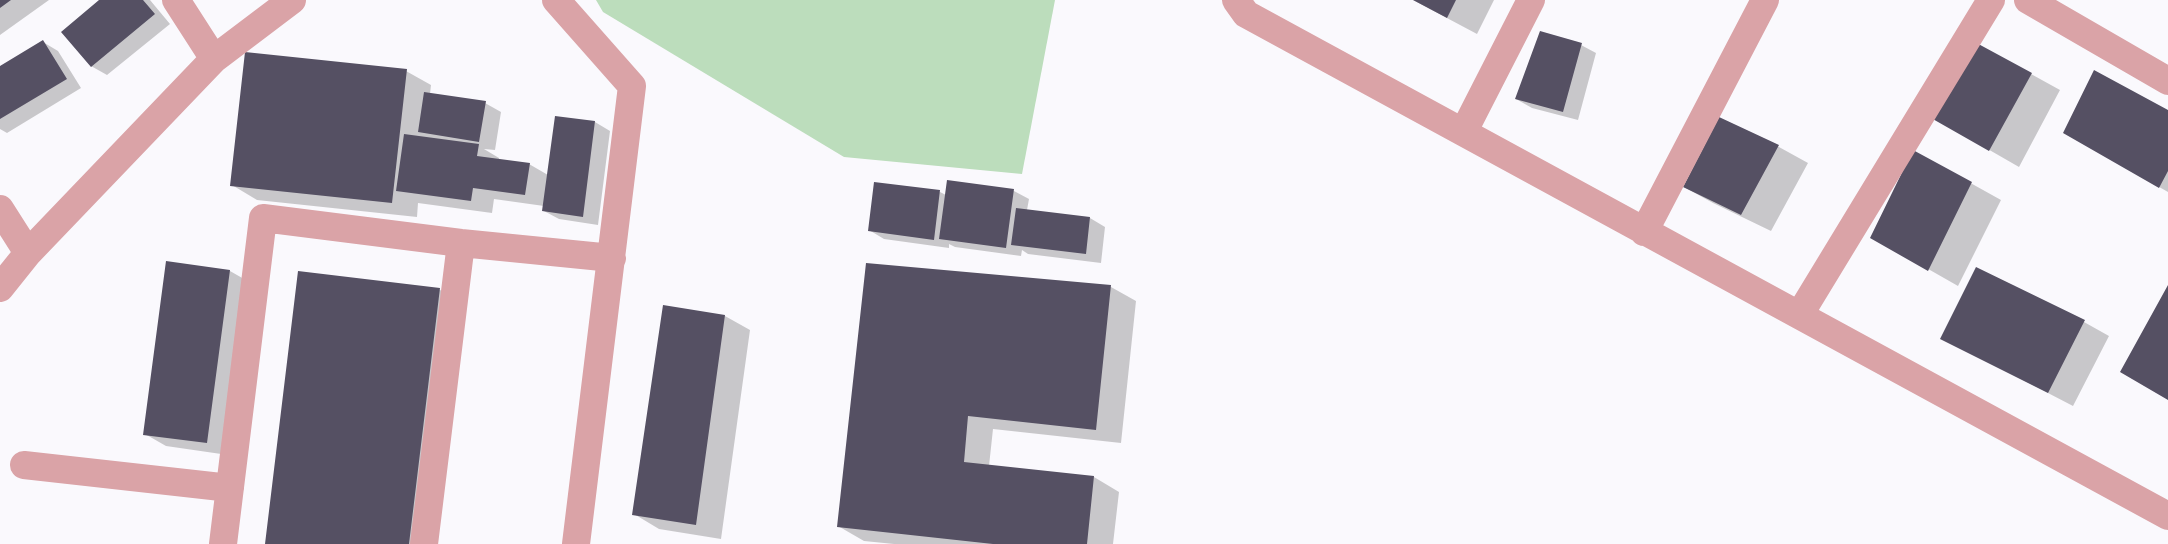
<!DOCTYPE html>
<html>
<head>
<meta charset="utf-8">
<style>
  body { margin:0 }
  canvas { display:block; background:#faf9fd }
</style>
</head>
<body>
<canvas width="2168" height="544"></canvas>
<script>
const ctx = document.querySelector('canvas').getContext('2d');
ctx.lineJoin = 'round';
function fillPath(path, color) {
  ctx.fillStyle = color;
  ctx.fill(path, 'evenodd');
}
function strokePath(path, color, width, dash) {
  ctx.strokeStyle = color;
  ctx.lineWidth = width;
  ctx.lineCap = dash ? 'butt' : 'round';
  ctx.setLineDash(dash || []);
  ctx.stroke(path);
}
fillPath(new Path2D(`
  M596,0h459l-33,174 -178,-17 -241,-145z`), '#bcddbc');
fillPath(new Path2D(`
  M0,0h49l-49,35z
  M101,0h49l20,24 -63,51 -16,-9z
  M1413,0h81l-17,34z
  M43,42l15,9 23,37 -74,45 -7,-4v-62z
  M1581,45l15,8 -18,67 -46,-12 -16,-9z
  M406,71l25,14 -1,9 55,9 16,9 -6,38 -11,-1 15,9v2l30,4 19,11 8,-58 39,5 15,9 -12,94 -39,-6 -15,-8v-5l-50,-7 -2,14 -74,-10 -1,14 -160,-17 -25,-15z
  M2031,74l29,16 -41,77 -87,-50z
  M2168,112v80l-104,-59z
  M1720,119l59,28 29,16 -37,68 -58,-28 -29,-16z
  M1913,151l88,49 -43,86 -86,-49z
  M1014,191l15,8 -2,11 63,8 15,9 -4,36 -73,-9 -6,-4 -1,6 -66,-9 -6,-3v4l-65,-9 -15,-9 71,-38 6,3z
  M167,263l63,8 21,12 -23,172 -62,-9 -21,-12z
  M867,264l244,23 25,14 -15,142 -128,-14 -4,37 105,11 25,15 -6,52h-219l-30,-3 -26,-15z
  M1976,269l108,53 25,14 -36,70 -131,-68z
  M299,272l141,18 25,14 -29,240h-170z
  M664,306l61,10 25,14 -29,209 -62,-10 -25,-15z`), '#0003');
fillPath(new Path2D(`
  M0,0h11l-11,8z
  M99,0h44l12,14 -64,53 -30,-35z
  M1413,0h43l-9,18z
  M1540,31l42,12 -19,69 -48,-13z
  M43,40l24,39 -67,40v-53z
  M1971,40l61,33 -43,78 -58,-33z
  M245,52l162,17 -15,134 -162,-17z
  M2094,70l74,40v61l-9,17 -96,-55z
  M424,92l62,9 -7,41 -61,-10z
  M555,116l40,5 -12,96 -41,-6z
  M1719,117l60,28 -38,70 -58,-28z
  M404,134l75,10 -2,12 53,7 -5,32 -52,-7 -2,13 -75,-10z
  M1913,150l59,32 -44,89 -58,-33z
  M947,180l67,9 -8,59 -67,-9z
  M874,182l66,8 -6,50 -66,-9z
  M1016,208l74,9 -4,37 -75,-9z
  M166,261l64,9 -23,173 -64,-8z
  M866,263l245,22 -15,145 -128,-14 -4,46 130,14 -7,68h-94l-156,-17z
  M1976,267l109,53 -37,73 -108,-54z
  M298,271l142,17 -31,256h-144z
  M2168,285v115l-48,-28z
  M663,305l62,10 -29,210 -64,-10z`), '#555063');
strokePath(new Path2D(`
  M176,0l38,59
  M556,0l76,86 -56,458
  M1236,0l10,14 922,502
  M2028,0l140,81
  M1464,131l67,-131
  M0,209l28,44
  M1644,232l121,-232
  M0,288l28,-35 186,-194 78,-59
  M1800,314l191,-314
  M24,465l206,23
  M223,544l40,-326 198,25 151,15
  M424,544l37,-301`), '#daa3a7', 28);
</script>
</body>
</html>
